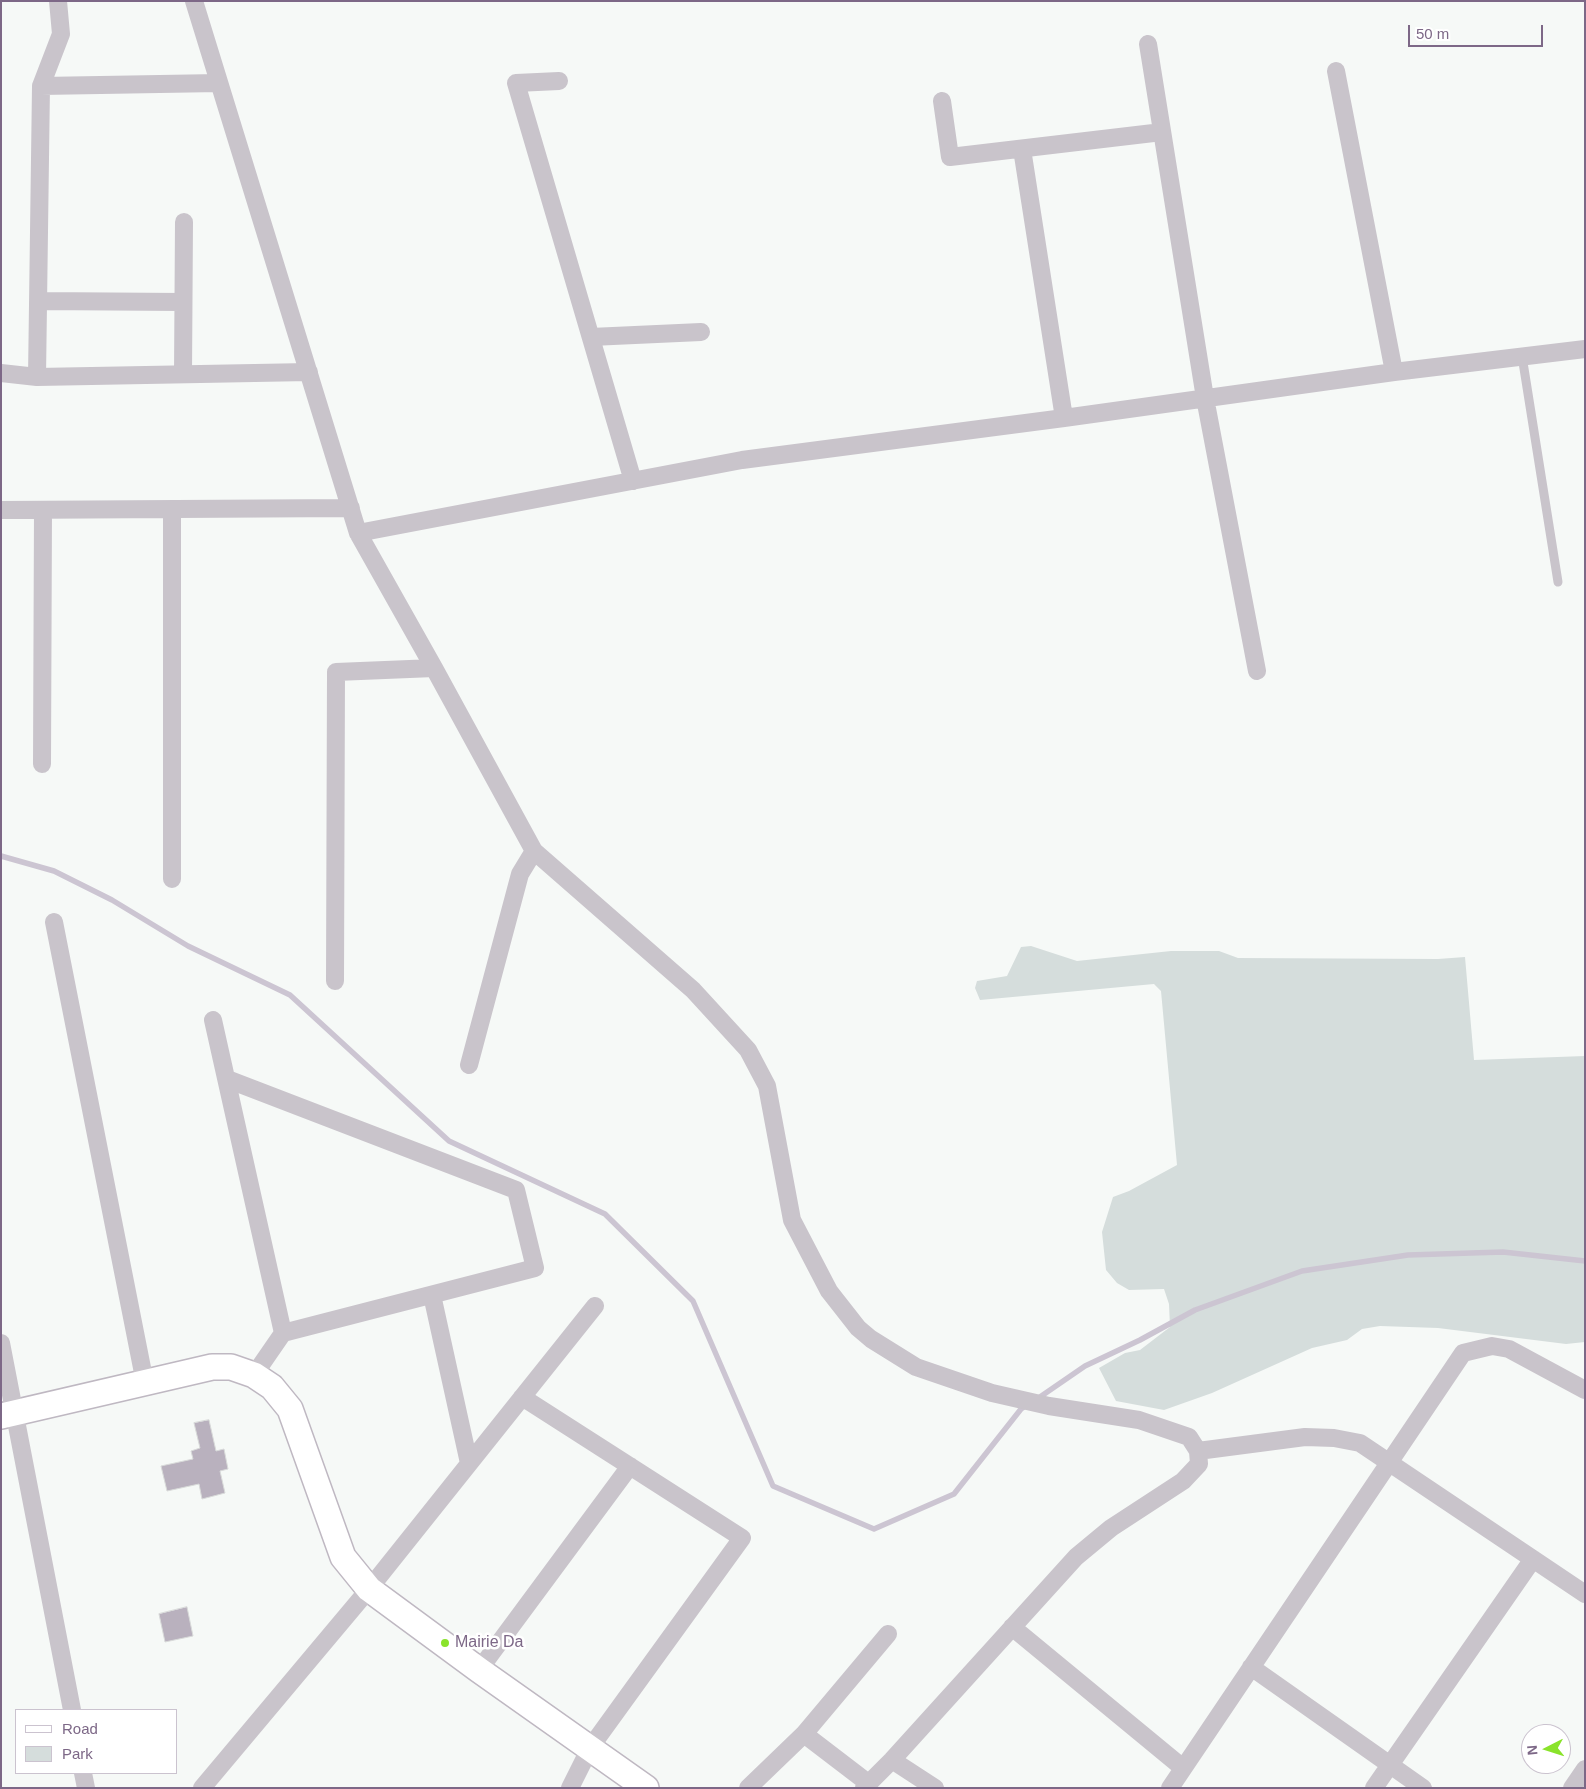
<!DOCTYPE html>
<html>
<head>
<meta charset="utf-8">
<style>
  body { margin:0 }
  #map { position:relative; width:1586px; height:1789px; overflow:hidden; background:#f6f9f7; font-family:Arial,sans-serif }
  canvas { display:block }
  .frame { position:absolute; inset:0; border:2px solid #7d6887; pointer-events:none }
  .legend { position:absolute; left:15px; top:1709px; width:162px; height:65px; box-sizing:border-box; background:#fff; border:1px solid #cbc3cf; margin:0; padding:6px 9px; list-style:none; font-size:15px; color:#7d6887 }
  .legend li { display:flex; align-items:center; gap:10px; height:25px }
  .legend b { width:25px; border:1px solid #cbc3cf }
  .north { position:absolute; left:1521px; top:1724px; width:50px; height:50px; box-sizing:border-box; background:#fff; border:1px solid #cbc3cf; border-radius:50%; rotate:265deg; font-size:14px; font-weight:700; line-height:20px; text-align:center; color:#7d6887 }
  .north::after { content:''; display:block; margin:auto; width:18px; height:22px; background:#8ae32b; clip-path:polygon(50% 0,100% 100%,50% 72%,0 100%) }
  .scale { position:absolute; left:1408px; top:25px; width:135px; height:22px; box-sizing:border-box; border:2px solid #7d6887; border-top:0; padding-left:6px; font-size:15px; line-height:18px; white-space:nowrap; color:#7d6887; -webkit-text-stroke:4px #fff; paint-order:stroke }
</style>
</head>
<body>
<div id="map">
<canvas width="1586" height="1789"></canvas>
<div class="frame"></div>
<ul class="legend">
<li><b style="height:6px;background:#fff"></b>Road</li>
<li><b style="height:14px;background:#d5dddc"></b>Park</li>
</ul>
<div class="north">N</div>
<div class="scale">50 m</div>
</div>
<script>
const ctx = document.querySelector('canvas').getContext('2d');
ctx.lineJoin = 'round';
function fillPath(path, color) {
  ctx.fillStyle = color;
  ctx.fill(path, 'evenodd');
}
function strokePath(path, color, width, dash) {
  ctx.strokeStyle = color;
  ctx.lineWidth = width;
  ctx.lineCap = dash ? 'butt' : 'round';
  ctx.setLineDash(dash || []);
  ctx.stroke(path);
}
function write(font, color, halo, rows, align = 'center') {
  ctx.font = font + ' Arial,sans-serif';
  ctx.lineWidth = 5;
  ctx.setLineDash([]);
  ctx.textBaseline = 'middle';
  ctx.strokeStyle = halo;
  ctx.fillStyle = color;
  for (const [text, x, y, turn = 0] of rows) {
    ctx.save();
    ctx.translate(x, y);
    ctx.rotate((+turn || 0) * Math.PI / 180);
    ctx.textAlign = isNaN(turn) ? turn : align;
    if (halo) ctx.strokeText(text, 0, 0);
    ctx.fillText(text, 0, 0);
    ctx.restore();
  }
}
fillPath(new Path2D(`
  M1031,946l46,15 94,-10h48l19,7 200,1 27,-2 9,103 111,-4v286l-19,2 -128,-16 -58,-2 -18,3 -15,11 -35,8 -100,45 -48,17 -48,-9 -17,-33 26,-15 15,-3 30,-23 -1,-23 -5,-15 -35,1 -12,-7 -11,-13 -4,-38 11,-35 16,-6 48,-26 -16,-174 -7,-7 -174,16 -5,-12 2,-7 30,-5 14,-29z`), '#d5dddc');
strokePath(new Path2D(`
  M1,856l53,15 58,29 76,46 102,49 159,146 156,73 88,87 80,185 101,43 80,-35 67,-85 6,-4
  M1037,1399l48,-33 55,-26 55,-30 107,-39 106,-16 95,-3 82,9`), '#ccc5d2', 5.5);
const building = new Path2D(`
  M209,1420l7,31 8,-2 4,20 -8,2 5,22 -23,6 -3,-15 -32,7 -6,-25 32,-7 -2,-8 9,-3 -6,-25z
  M187,1607l6,29 -28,6 -6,-28z`);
fillPath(building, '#b9b1be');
strokePath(building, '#d8dad9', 1);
const secondary = new Path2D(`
  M1,1416l211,-49h19l23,8 18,12 18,22 53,148 26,32 110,81 167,118`);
strokePath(secondary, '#bfb8c2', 28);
strokePath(new Path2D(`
  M1522,356l36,226`), '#c9c4cb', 9);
strokePath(new Path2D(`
  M194,1l164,532 76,135 100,183 159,139 55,60 19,36 25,134 37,71 29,37 13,11 45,28 76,26 57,13 90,14 50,17 9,14 1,13 -16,17 -72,47 -35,29 -184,203 -28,28
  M1148,44l57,354 52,273
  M1336,71l58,301
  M559,81l-43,2 117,398
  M41,86l178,-3
  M942,101l8,56 212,-25
  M1022,149l42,269
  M38,301l145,1
  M591,337l110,-5
  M1,373l36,4 272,-5
  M183,374l1,-152
  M37,377l4,-291 20,-52 -3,-33
  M172,509v370
  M1,510l350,-2
  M358,533l384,-73 322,-42 330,-46 191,-23
  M42,764l1,-254
  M54,922l91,461
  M335,981l1,-309 98,-4
  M213,1020l70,313
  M469,1065l51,-191 14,-23
  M227,1079l289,111 19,78 -252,65 -29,42
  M432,1295l37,168
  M1,1343l71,367
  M522,1397l220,141 -152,210 -20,40
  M1198,1451l107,-14 29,1 26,5 225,151
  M1012,1627l171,141
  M1251,1667l172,121
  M479,1670l151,-204
  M804,1734l64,49
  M892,1760l43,28
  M83,1773l3,15
  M202,1788l167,-199 226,-283
  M748,1788l56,-54 84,-100
  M1170,1788l293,-435 29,-7 17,3 76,41
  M1374,1788l159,-229
  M1572,1788l13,-19`), '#c9c4cb', 18);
strokePath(secondary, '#fff', 25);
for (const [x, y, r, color] of [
  [445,1643,5,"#8ae32b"]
]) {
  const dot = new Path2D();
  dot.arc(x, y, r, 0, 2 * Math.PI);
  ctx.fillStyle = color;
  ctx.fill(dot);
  strokePath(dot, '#fff', 2);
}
write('16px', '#7d6887', '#fff', [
  ["Mairie Da",455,1643]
], 'left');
</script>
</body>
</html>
